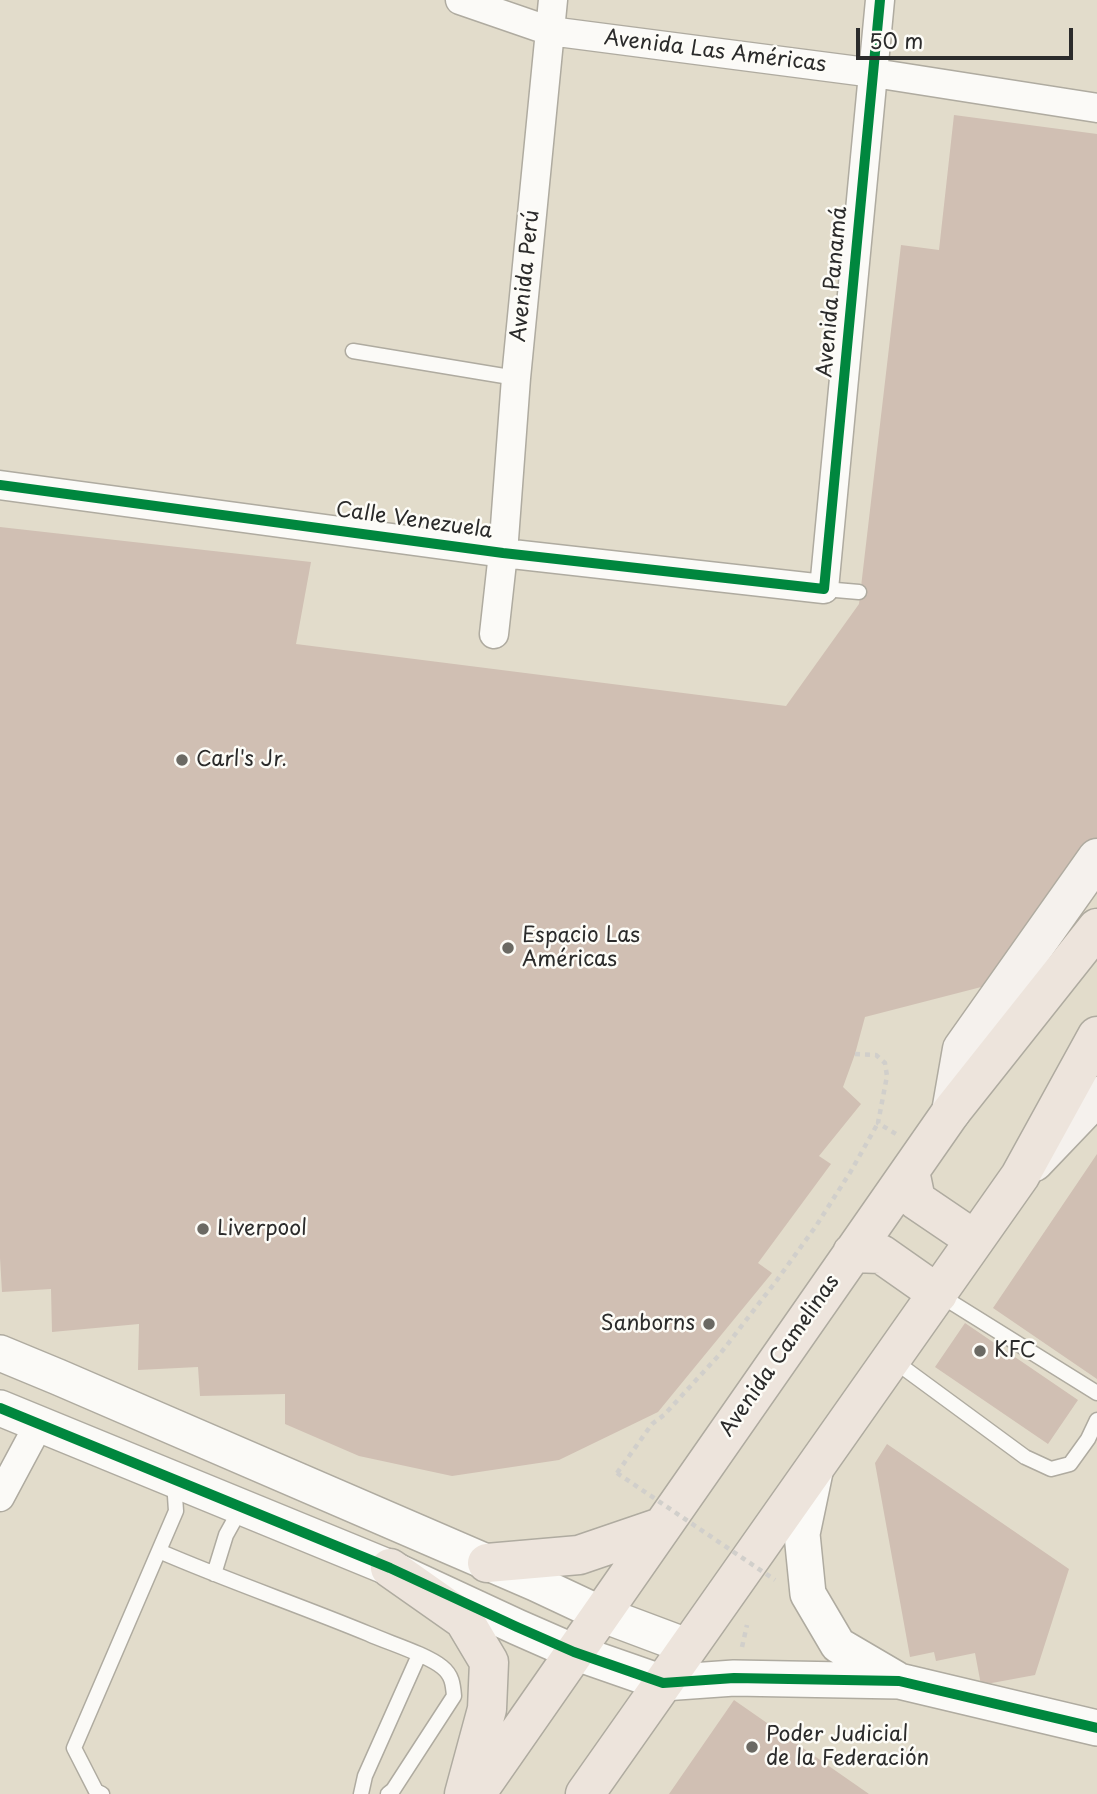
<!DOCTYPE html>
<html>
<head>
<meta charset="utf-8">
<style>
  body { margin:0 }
  #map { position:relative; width:1097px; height:1794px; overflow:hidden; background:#e2dccb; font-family:"Playpen Sans",sans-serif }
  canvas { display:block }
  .scale { position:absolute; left:856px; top:28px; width:217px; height:32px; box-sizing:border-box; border:4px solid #2b2b2b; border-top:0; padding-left:9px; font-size:21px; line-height:24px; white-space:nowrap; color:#2b2b2b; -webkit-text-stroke:5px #fdfcf7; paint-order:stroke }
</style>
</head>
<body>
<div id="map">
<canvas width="1097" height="1794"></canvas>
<div class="scale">50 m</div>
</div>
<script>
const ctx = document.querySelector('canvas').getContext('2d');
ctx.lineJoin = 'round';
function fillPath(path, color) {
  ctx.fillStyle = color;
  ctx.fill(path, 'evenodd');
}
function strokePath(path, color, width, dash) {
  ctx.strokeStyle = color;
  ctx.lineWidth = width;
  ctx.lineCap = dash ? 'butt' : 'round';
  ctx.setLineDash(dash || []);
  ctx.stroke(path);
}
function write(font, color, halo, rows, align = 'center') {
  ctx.font = font + ' "Playpen Sans",sans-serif';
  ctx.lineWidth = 5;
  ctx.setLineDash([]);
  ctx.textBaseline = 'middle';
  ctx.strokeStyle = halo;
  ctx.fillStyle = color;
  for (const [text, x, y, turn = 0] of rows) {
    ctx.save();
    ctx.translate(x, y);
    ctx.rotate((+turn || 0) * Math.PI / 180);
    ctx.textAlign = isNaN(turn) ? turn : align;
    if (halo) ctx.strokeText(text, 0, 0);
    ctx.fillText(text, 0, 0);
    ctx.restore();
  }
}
fillPath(new Path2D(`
  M954,115l143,19v706l-108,145 -124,32 -10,37 -12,33 18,17 -42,52 12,8 -73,99 14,10 -114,139 -99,48 -107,16 -93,-20 -74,-32v-30l-85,2 -2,-29 -60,3 1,-46 -87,8 -1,-43 -49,3 -2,-34v-731l311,35 -15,82 490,62 73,-102 42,-359 38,5z
  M1097,1154v225l-104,-71z
  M965,1323l113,77 -30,44 -113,-77z
  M887,1444l182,125 -34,106 -54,10 -6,-32 -39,8 -2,-9 -24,5 -35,-194z
  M734,1700l135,94h-200z`), '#d0bfb3');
const service = new Path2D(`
  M353,351l163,27
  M824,589l35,3
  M938,1294l159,99
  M893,1360l132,97 26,12 19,-5 18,-25 9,-19
  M159,1551c69,30 140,54 210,83 20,9 57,20 73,33 10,8 11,17 12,29l-61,94 -5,4
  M214,1574l12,-39 15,-27
  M102,1794l-6,-3 -22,-43 102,-237 -2,-30
  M361,1794l4,-18 54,-121`);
const minor = new Path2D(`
  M460,0l90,31 324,42 223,35
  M0,485l503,68 321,36 56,-589
  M494,634l9,-81 13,-175 37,-378
  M0,1497l39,-73`);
const tertiary = new Path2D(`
  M0,1353l58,24 477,206 66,31 88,33
  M0,1408l390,160 127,59 57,25 89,31 71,-5 165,3 198,47
  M816,1467l-14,67 6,60 30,51 58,34`);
const secondary = new Path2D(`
  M951,1112l11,-63 135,-191
  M1034,1162l63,-66`);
const trunk = new Path2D(`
  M910,1171l6,29 59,40
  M852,1253l29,1 57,40
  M487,1563l92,-8 82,-28
  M390,1568l74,52 25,42 -2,47 -23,85
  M476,1794l475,-682 146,-184
  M585,1794l435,-618 77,-140`);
strokePath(service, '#afaba0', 17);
strokePath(minor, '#afaba0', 31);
strokePath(tertiary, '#afaba0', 38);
strokePath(secondary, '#afaba0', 41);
strokePath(trunk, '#afaba0', 41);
strokePath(new Path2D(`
  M855,1054l21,1 9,8 2,13 -9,47 18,11
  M617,1473l35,-49 12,-9 56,-61 57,-74 39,-54 35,-55 27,-48
  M742,1647l5,-22`), '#d1cfcb', 4.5, [5, 5]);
strokePath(service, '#fbfaf7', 14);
strokePath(minor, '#fbfaf7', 28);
strokePath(tertiary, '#fbfaf7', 35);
strokePath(secondary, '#f5f1ed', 38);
strokePath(trunk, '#ede4dc', 38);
strokePath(new Path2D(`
  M617,1473l158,107`), '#d1cfcb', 4.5, [5, 5]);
strokePath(new Path2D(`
  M0,485l503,68 321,36 56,-589
  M0,1408l390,160 127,59 57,25 89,31 71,-5 165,3 198,47`), '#00873e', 10);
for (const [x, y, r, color] of [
  [182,760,7,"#6b6963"],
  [508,948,7,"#6b6963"],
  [203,1229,7,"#6b6963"],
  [709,1324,7,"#6b6963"],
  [980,1351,7,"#6b6963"],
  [752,1747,7,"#6b6963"]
]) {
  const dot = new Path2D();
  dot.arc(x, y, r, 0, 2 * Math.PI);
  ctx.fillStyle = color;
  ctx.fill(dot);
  strokePath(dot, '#fdfcf7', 2.5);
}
write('21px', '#2b2b2b', '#fdfcf7', [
  ["Avenida Las Américas",715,52,7],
  ["Avenida Perú",526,276,-84],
  ["Avenida Panamá",833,292,-85],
  ["Calle Venezuela",414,521,8],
  ["Avenida Camelinas",780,1356,-55]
]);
write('21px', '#2b2b2b', '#fdfcf7', [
  ["Carl's Jr.",196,760],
  ["Espacio Las",522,936],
  ["Américas",522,960],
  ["Liverpool",217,1229],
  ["Sanborns",695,1324,"right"],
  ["KFC",994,1351],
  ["Poder Judicial",766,1735],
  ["de la Federación",766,1759]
], 'left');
</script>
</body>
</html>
